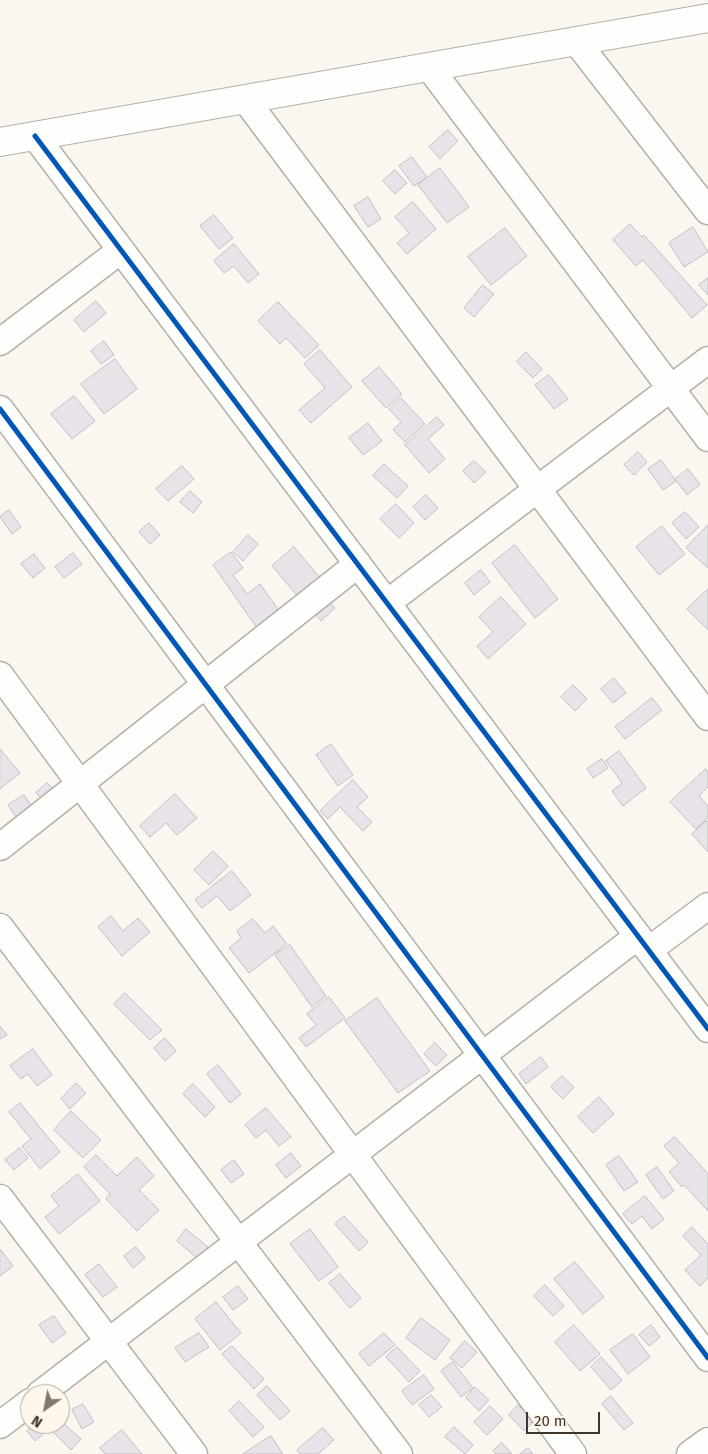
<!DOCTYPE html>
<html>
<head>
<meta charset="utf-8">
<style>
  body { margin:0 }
  #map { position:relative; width:708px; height:1454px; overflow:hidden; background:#faf6f0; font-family:"Fira Sans",sans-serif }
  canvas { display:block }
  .north { position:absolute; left:20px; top:1384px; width:50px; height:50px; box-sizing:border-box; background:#fff7eb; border:1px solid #b1aa9e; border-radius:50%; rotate:213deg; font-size:14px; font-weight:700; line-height:20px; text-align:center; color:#3d362a }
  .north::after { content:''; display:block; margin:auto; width:18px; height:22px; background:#7f796f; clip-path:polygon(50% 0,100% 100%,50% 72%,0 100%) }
  .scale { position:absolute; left:526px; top:1412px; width:74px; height:22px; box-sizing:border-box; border:2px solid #3d362a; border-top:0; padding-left:6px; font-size:15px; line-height:18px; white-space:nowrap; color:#3d362a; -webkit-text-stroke:4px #fff7eb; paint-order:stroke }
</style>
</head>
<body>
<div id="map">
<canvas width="708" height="1454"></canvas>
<div class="north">N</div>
<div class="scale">20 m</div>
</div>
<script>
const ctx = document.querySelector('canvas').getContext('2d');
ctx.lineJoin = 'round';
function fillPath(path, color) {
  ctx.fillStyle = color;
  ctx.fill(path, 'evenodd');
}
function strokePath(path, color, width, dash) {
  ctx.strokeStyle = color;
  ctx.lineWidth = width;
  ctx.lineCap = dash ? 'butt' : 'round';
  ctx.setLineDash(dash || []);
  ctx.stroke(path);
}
const building = new Path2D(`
  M448,130l10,11 -18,18 -11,-12z
  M412,157l15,20 -13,9 -15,-20z
  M440,168l29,39 -22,16 -29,-38z
  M395,170l12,13 -12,11 -12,-13z
  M368,197l13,22 -13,8 -14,-21z
  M413,202l23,27 -29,25 -10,-11 12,-10 -14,-16z
  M214,215l19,23 -14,11 -19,-23z
  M630,224l12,13 2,-2 63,70 -15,13 -49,-58 -7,6 -23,-26z
  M693,227l15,25 -24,15 -15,-24z
  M505,228l22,28 -36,29 -23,-28z
  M234,244l25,30 -11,9 -14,-17 -10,7 -10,-12z
  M708,278v17l-9,-10z
  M483,285l11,9 -20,23 -10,-9z
  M96,301l10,12 -22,19 -10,-12z
  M278,302l41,43 -14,13 -19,-20 -6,6 -22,-23z
  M104,341l10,14 -13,9 -10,-13z
  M320,350l32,37 -41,36 -12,-13 26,-22 -21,-24z
  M526,352l16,17 -9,9 -16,-16z
  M115,359l22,30 -33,25 -23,-30z
  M379,367l23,27 -16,14 -24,-27z
  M549,375l19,24 -14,10 -19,-24z
  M74,396l21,25 -23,18 -21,-25z
  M401,398l24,26 -20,18 -12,-12 8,-8 -12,-13z
  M437,417l7,8 -16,14 17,20 -16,14 -24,-28z
  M368,423l14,18 -19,14 -14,-17z
  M638,452l9,10 -13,13 -10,-10z
  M661,460l15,21 -13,9 -15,-21z
  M474,461l12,11 -12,11 -11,-12z
  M384,464l24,22 -11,12 -24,-22z
  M182,466l12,13 -26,22 -12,-12z
  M688,469l12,15 -13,11 -12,-16z
  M190,491l12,11 -9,11 -13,-11z
  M426,495l12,13 -13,12 -12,-13z
  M396,504l18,19 -15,15 -19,-19z
  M9,510l12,17 -9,7 -12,-17z
  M685,512l14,15 -13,12 -14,-16z
  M149,523l11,12 -10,9 -11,-12z
  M708,525v43l-22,-20z
  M662,526l23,28 -26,21 -23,-28z
  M248,535l10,9 -15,17 -10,-9z
  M515,545l43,54 -23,19 -43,-55z
  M294,547l34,40 -22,19 -34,-40z
  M231,552l12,16 -10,7 14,19 13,-10 20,28 -23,16 -44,-63z
  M73,553l9,11 -18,14 -9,-11z
  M34,554l11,14 -12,10 -12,-14z
  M481,570l9,12 -16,13 -9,-12z
  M708,589v41l-21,-21z
  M324,596l11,12 -14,13 -11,-12z
  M501,597l25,27 -38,35 -11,-13 16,-14 -14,-15z
  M614,678l12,15 -13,10 -12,-14z
  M573,685l14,14 -12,12 -14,-14z
  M652,698l10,12 -37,29 -10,-12z
  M331,744l22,31 -15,11 -22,-31z
  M0,749l20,24 -20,16z
  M619,751l27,37 -23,18 -11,-15 10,-8 -16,-22z
  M602,759l6,9 -15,10 -6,-9z
  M706,769l2,3v15l-9,9 9,10v12l-12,11 -26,-27z
  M353,780l15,17 -11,10 15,15 -9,9 -23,-24 -12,12 -8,-8z
  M47,783l19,18 -11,11 -19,-19z
  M175,794l22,24 -20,17 -11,-12 -16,14 -10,-11z
  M24,795l11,16 -16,11 -11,-17z
  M707,821l1,1v30l-16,-18z
  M213,851l15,15 -19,19 -15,-15z
  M232,871l19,24 -21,16 -13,-15 -15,12 -7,-8z
  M111,916l12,15 15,-13 12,14 -28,24 -24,-29z
  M253,919l12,14 8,-7 14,18 -38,29 -20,-25 12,-10 -4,-7z
  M290,945l36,51 -14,11 -37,-52z
  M125,993l37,37 -12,10 -36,-36z
  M329,997l16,21 -39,29 -7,-9 17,-13 -9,-11z
  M377,998l53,73 -32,22 -53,-72z
  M0,1026l7,9 -7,4z
  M165,1038l11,13 -11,10 -11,-13z
  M435,1043l12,12 -11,11 -12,-12z
  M33,1049l19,26 -15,11 -9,-12 -7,5 -11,-13z
  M541,1057l7,10 -22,17 -7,-10z
  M218,1065l23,29 -11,9 -23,-29z
  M562,1076l12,11 -11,12 -12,-12z
  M76,1083l10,10 -16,16 -9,-10z
  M193,1084l22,23 -10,10 -22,-23z
  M599,1097l15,17 -21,19 -15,-16z
  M20,1103l40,49 -20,17 -18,-23 9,-7 -22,-27z
  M266,1108l25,29 -12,9 -13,-16 -10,8 -11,-13z
  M71,1111l30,29 -18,18 -29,-28z
  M675,1137l33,37v37l-24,-26 -2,2 -13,-15 10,-9 -15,-17z
  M20,1148l8,10 -14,12 -9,-10z
  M291,1153l10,13 -15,12 -10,-13z
  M96,1155l21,21 20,-19 17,19 -15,14 20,20 -22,21 -31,-32 4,-5 -26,-27z
  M619,1156l19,26 -14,9 -18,-26z
  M234,1160l10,14 -13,9 -10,-13z
  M657,1167l17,24 -11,8 -17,-24z
  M78,1174l22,27 -41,33 -14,-17 14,-11 -8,-10z
  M645,1196l19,23 -12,10 -10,-13 -10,8 -9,-10z
  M344,1216l24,26 -9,9 -24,-27z
  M692,1227l16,17v34l-8,8 -15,-16 16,-15 -18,-19z
  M186,1229l22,18 -10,12 -21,-18z
  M310,1229l28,38 -19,14 -29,-37z
  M136,1247l9,11 -12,10 -9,-12z
  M0,1249l13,17 -13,10z
  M575,1262l29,35 -21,17 -29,-35z
  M99,1264l18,23 -14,10 -18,-22z
  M340,1274l21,24 -11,10 -21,-25z
  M545,1285l19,21 -11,10 -19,-20z
  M238,1286l10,13 -15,11 -10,-13z
  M216,1302l25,31 -21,17 -25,-31z
  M54,1316l12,17 -14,10 -13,-18z
  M421,1318l29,22 -15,20 -29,-22z
  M574,1325l26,29 -20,17 -25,-29z
  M651,1325l9,12 -11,9 -10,-11z
  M199,1333l10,14 -24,15 -10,-14z
  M384,1333l11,12 -26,21 -10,-12z
  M633,1334l17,23 -22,17 -18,-24z
  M465,1341l12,11 -15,16 -12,-10z
  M232,1346l32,33 -10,10 -32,-35z
  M397,1347l23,24 -11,11 -23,-25z
  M601,1357l21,23 -11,10 -20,-23z
  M453,1362l20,26 -12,9 -20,-26z
  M424,1375l10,14 -22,16 -10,-14z
  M267,1386l23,25 -10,9 -23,-25z
  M475,1387l14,13 -10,11 -13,-13z
  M431,1395l11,12 -13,10 -10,-12z
  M611,1396l22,27 -9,7 -22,-26z
  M239,1401l25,26 -11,10 -24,-26z
  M83,1404l11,18 -12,7 -10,-19z
  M518,1405l16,16 -10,10 -15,-16z
  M490,1406l13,13 -16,16 -13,-13z
  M61,1421l20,18 -10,11 -19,-19z
  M35,1424h21l-21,17 -8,-10z
  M454,1427l19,18 -8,9 -20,-17z
  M323,1428l11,12 -16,14h-18l-3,-4z
  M122,1430l20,24h-37l-5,-6z
  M271,1436l12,18h-40z
  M502,1443l10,11h-16l-3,-3z
  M528,1448l5,6h-13z`);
fillPath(building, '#e7e3e9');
strokePath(building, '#c2c0c2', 1);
const minor = new Path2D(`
  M576,41l132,170
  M429,67l279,371
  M245,99l463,618
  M35,136l673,893
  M0,342l121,-92
  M0,409l708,949
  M387,603l321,-243
  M0,675l573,779
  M0,847l358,-283
  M0,927l399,527
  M649,950l59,-44
  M0,1198l194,256
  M40,1394l598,-458
  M0,1425l30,-23
  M690,1454l18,-13`);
const tertiary = new Path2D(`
  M0,142l708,-124`);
strokePath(minor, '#b5b0a8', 29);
strokePath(tertiary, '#b5b0a8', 30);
strokePath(minor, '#fefefd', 26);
strokePath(tertiary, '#fefefd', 28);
strokePath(new Path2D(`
  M35,136l673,893
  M0,409l708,949`), '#0057b8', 5);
</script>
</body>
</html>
